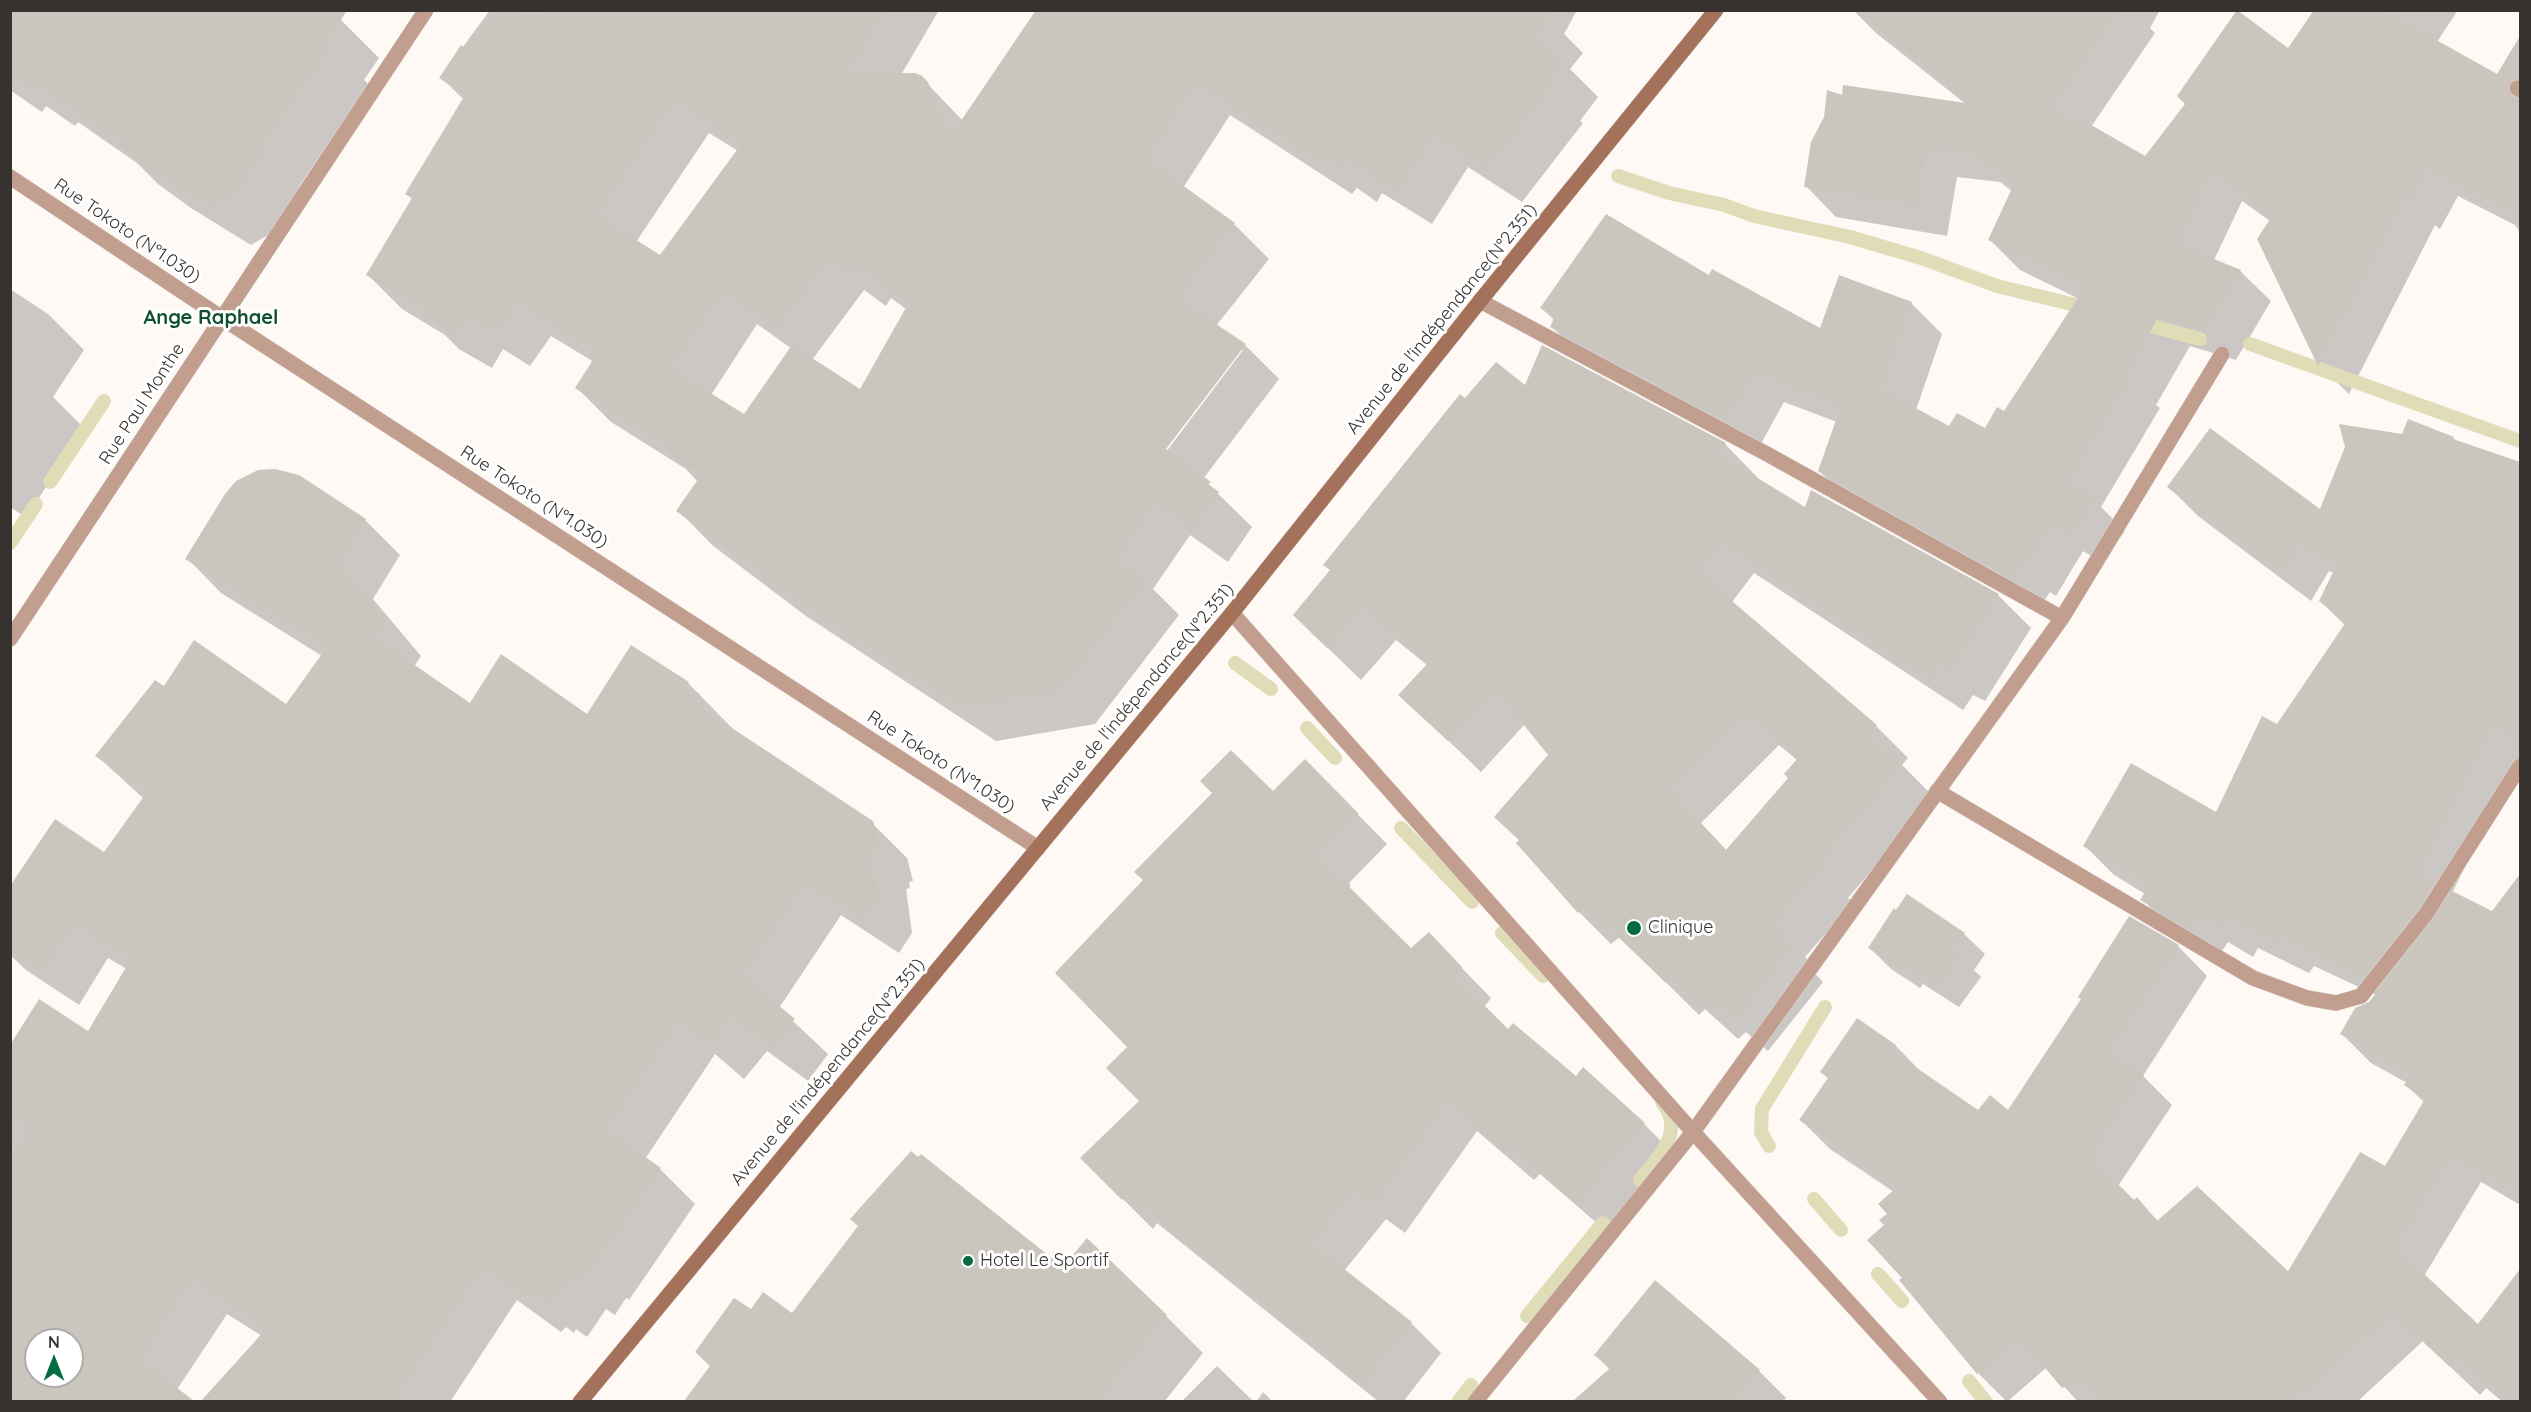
<!DOCTYPE html>
<html>
<head>
<meta charset="utf-8">
<style>
  body { margin:0 }
  #map { position:relative; width:2531px; height:1412px; overflow:hidden; background:#fef9f5; font-family:Quicksand,sans-serif }
  canvas { display:block }
  .frame { position:absolute; inset:0; border:12px solid #35322f; pointer-events:none }
  .north { position:absolute; left:24px; top:1328px; width:60px; height:60px; box-sizing:border-box; background:#fff; border:2px solid #aeadac; border-radius:50%; rotate:0deg; font-size:16px; font-weight:700; line-height:24px; text-align:center; color:#35322f }
  .north::after { content:''; display:block; margin:auto; width:21px; height:27px; background:#056c42; clip-path:polygon(50% 0,100% 100%,50% 72%,0 100%) }
</style>
</head>
<body>
<div id="map">
<canvas width="2531" height="1412"></canvas>
<div class="frame"></div>
<div class="north">N</div>
</div>
<script>
const ctx = document.querySelector('canvas').getContext('2d');
ctx.lineJoin = 'round';
function fillPath(path, color) {
  ctx.fillStyle = color;
  ctx.fill(path, 'evenodd');
}
function strokePath(path, color, width, dash) {
  ctx.strokeStyle = color;
  ctx.lineWidth = width;
  ctx.lineCap = dash ? 'butt' : 'round';
  ctx.setLineDash(dash || []);
  ctx.stroke(path);
}
function write(font, color, halo, rows, align = 'center') {
  ctx.font = font + ' Quicksand,sans-serif';
  ctx.lineWidth = 6;
  ctx.setLineDash([]);
  ctx.textBaseline = 'middle';
  ctx.strokeStyle = halo;
  ctx.fillStyle = color;
  for (const [text, x, y, turn = 0] of rows) {
    ctx.save();
    ctx.translate(x, y);
    ctx.rotate((+turn || 0) * Math.PI / 180);
    ctx.textAlign = isNaN(turn) ? turn : align;
    if (halo) ctx.strokeText(text, 0, 0);
    ctx.fillText(text, 0, 0);
    ctx.restore();
  }
}
fillPath(new Path2D(`
  M10,10l331,10 38,38 -15,22 4,4 -69,103 2,2 -28,43 -22,13 -60,-37 -33,-24 -21,-21 -59,-41 -3,4 -29,-20 -4,6 -32,-22z
  M490,10h449l-38,65 20,2 42,44 75,-111h539l-13,24 19,19 -13,16 28,28 -18,24 3,2 -61,79 -54,-35 -36,57 -50,-31 -5,9 -20,-14 -5,6 -122,-79 -47,73 52,37 34,34 -53,67 29,19 34,34 -76,100 49,48 -24,35 -38,-27 -37,54 26,26 -84,109 -99,17 -190,-125 -94,-71 -34,-35 20,-28 -12,-13 -75,-47 -34,-34 17,-26 -43,-26 -21,30 -27,-17 -11,19 -33,-19 -14,-14 -43,-26 -34,-34 45,-75 -6,-6 57,-94 -23,-23zM709,133l29,18 -78,106 -24,-15zM864,290l22,16 5,-8 16,12 -47,81 -48,-31zM757,324l35,25 -48,67 -33,-21zM1239,350h4l-80,106 -2,-2z
  M1853,10h307l-10,18 5,5 -64,94 55,31 142,-108 28,-40h142l-21,32 61,34 22,-37v193l-5,-7 -57,-29 -18,33 -5,-4 -86,169 -30,-29 -61,-126 12,-18 -28,-20 -28,59 26,11 31,30 -35,59 -46,-14 -34,59 4,3 -59,99 24,24 -23,32 -19,-12 -27,45 -6,-4 -10,15 -190,-106 -31,-30 18,-49 -53,-20 -27,49 -175,-94 -30,-30 2,-7 -12,-12 167,-31 111,53 91,-27 31,31 -26,76 34,18 36,2 18,-17 75,-114 -59,-29 -30,-30 22,-49 -12,-9 -43,-5 -10,59 -111,-19 -30,-31 37,-89 124,8 -91,-72z
  M10,289l38,25 36,36 -31,47 32,32 -59,88 -16,-10z
  M1526,387l199,57 32,33 -1,2 50,31 6,-18 186,103 33,33 -46,73 -12,-6 -10,15 -209,-137 -22,29 144,124 32,32 -6,7 32,32 -86,101 5,4 -48,55 8,8 -3,3 13,14 -55,69 -22,-19 -8,7 -33,-30 -6,6 -79,-78 -9,7 -32,-32 -59,-71 30,-86 -25,-31 -44,48 -80,-77 26,-30 -31,-25 -35,40 -33,-32 137,-248zM1779,745l19,16 -8,17 -63,73 -26,-28z
  M2403,436l50,2 4,3 63,22v294l-68,136 41,19 27,-35v328l-39,-23 -57,94 54,50 42,-55v131h-17l-17,-14 -6,7 -57,-54 -66,61h-279l-31,-35 -40,35 -29,-29 -74,-95 -18,-53 8,-33 -64,-43 -29,-29 28,-41 -7,-7 35,-52 39,26 28,29 54,37h30l170,-166 29,30 -64,100 29,29 -54,81 16,16 3,-3 22,23 129,52 98,-105 39,-66 -19,-18 1,-2 -36,-20 -29,-29 34,-39 -62,-29 -5,7 -51,-25 -5,9 -25,-15 -10,15 -47,-29 -29,-29 3,-5 -31,-19 -29,-29 131,-32 130,-188 -26,-25 14,-28 -5,-2 -18,30 -113,-85 -29,-29 152,25z
  M284,471l14,5 67,44 35,35 -27,44 48,57 -7,11 56,38 118,11 43,-69 57,36 46,47 138,93 35,35 6,23 -4,1 1,6 -4,1 6,44 -13,20 -58,-38 -62,93 49,46 -20,27 -41,-30 -23,28 -29,-25 -70,105 15,10 35,35 -66,96 -3,-2 -11,17 -9,-6 -19,28 -11,-8 -2,4 -8,-6 -5,5 -44,-32 -67,102h-247l59,-66 -35,-22 -51,77 11,11h-177v-355l79,-14 38,-64 -19,-11 -29,47 -53,-35 -16,-15v-50l94,-51 40,-55 -47,-43 67,-68 122,18 36,-50 -101,-63 -34,-35 72,-86zM36,1340h36v36h-36z
  M1305,761l82,83 -38,39 2,2 -3,3 63,62 18,-16 62,64 -7,9 24,24 136,93 30,30 -68,77 -66,-57 -6,6 -57,-49 -72,102 -19,-14 -42,52 67,52 30,30 -38,49h-24l-222,-179 -4,6 -71,-71 59,-57 -12,-54 144,-254z
  M1964,934l21,20 -11,16 7,7 -22,30 -36,-23 -3,4 -29,-19 -21,-21z
  M1063,1269l103,47 37,37 -39,49h-480l28,-35 39,-56 42,4z
  M1596,1355l163,16 27,27 -3,4h-208l35,-32z
  M1217,1366l37,36h-73z
  M1263,1392l10,10h-17z`), '#0003');
strokePath(new Path2D(`
  M1618,176l51,17 55,12 30,11 96,21 71,21 76,28 95,23
  M2136,322l64,17
  M2250,344l270,97
  M50,482l54,-81
  M10,543l26,-39
  M1235,663l36,26
  M1307,728l28,30
  M1401,828l71,74
  M1502,933l41,43
  M1769,1146l-8,-14 1,-23 63,-102
  M1640,1180c18,-22 46,-49 22,-78
  M1814,1199l27,31
  M1878,1274l24,27
  M1527,1316l76,-93
  M1969,1381l17,21
  M1458,1402l13,-17`), '#e1dcb8', 14);
fillPath(new Path2D(`
  M10,10h337l-20,32 4,3 -70,103 3,2 -29,44 -23,14 -60,-38 -34,-24 3,-5 -82,-56 -2,5 -27,-18z
  M496,10h23l16,12 10,-12h340l-38,63h68l7,3 6,6 22,55 86,-127h519l-21,27 31,25 -18,24 3,2 -63,81 -54,-35 -35,57 -51,-31 -5,9 -20,-14 -5,6 -121,-79 -50,77 89,64 -58,75 69,46 -80,105 45,33 -3,2 11,8 -26,37 -38,-27 -39,58 30,20 -86,110 -100,17 -190,-125 1,-2 -95,-69 25,-36 -36,-24 3,-4 -93,-59 23,-36 -81,-49 -21,30 -27,-17 -12,19 -33,-20 2,-4 -60,-36 46,-77 -7,-4 60,-99 -26,-17 22,-33 3,2 9,-14 5,4zM675,100l67,43 -82,112 -63,-40zM829,257l22,16 5,-8 52,39 -48,85 -68,-44 -48,69 -72,-45 50,-78 55,38z
  M1853,10h266l-69,102 36,10 59,34 40,-52 -8,-8 60,-86 51,38 26,-38h69l114,64 23,-38v43l-8,1 -5,8 4,8 9,4v114l-93,-47 -17,33 -6,-4 -86,170 -61,-127 15,-23 -61,-45 -34,73 64,26 -36,61 -46,-15 -33,59 4,2 -63,106 29,16 -24,35 -20,-12 -27,45 -6,-4 -10,15 -191,-107 23,-65 -88,-34 -27,49 -176,-94 4,-9 -14,-10 66,-94 103,61 3,-6 108,59 19,-53 73,27 -30,88 67,36 8,-13 28,15 12,-21 7,4 81,-124 -97,-47 26,-56 -46,-32 -41,-5 -10,59 -113,-19 7,-45 13,-25 3,-27 15,5 1,-10 129,19z
  M1542,345l184,98 -6,12 85,52 6,-17 188,104 -47,76 -12,-7 -10,16 -209,-137 -23,30 179,153 -9,11 35,28 -86,100 4,5 -48,55 9,8 -5,4 15,12 -57,72 -22,-19 -9,7 -32,-31 -6,6 -80,-77 -8,7 -62,-70 3,-3 -25,-23 54,-62 -53,-66 -47,52 -50,-46 31,-33 -66,-54 -35,41 -35,-34 37,-45 -7,-5 137,-171 5,4 31,-36 29,23zM1745,713l53,45 -14,16 4,4 -62,72 -56,-60z
  M2408,419l46,18 -1,2 67,23v275l-28,-8 -75,146 17,8 -16,25 -53,68 -81,-39 -4,7 -51,-24 -5,9 -26,-15 -9,15 -49,-29 9,-15 -66,-39 48,-83 85,49 46,-96 15,8 69,-102 -27,-21 18,-37 -37,-21 -19,30 -114,-86 43,-59 110,81 25,-62 -6,-23 63,10z
  M275,469l24,6 67,44 -27,44 48,57 -12,18 95,65 31,-49 86,60 44,-69 58,37 -3,4 14,8 -6,9 179,118 6,25 -4,1 1,6 -4,1 6,44 -14,22 -59,-38 -62,94 52,43 -23,28 -41,-30 -22,28 -29,-25 -73,110 54,38 -68,98 -2,-1 -11,17 -9,-6 -19,28 -11,-9 -3,5 -8,-6 -4,4 -44,-32 -89,135h-192l65,-72 -74,-49 -52,79 54,42h-184v-244l21,-30 -21,-13v-69l29,-46 49,32 43,-72 -58,-35 -29,47 -34,-22v-63l45,-67 49,33 43,-60 -52,-36 60,-76 9,6 30,-46 92,64 41,-57 -142,-88 40,-65 11,-13 22,-11zM36,1340h36v36h-36z
  M1231,750l42,41 32,-32 54,55 -39,38 3,3 -3,3 91,90 18,-16 33,35 -7,9 53,53 5,-6 63,53 7,-9 62,56 -69,80 -67,-58 -5,6 -57,-49 -73,102 -19,-14 -43,54 100,78 -49,62 -236,-190 -5,6 -42,-42 59,-57 -33,-33 21,-21 -72,-74 88,-93 -9,-8 78,-79 -12,-12z
  M2520,874v320l-68,-40 -57,93 83,77 42,-55v132h-11l-52,-41 -7,7 -58,-54 -87,80 -2,-2 -12,10h-187l-21,-22 -21,9 -43,-51 -42,37 -78,-94 3,-2 -35,-38 17,-15 -5,-5 8,-6 -9,-10 19,-17 -98,-67 29,-42 -8,-6 37,-54 39,27 -4,6 86,59 12,-15 18,15 73,-111 -3,-2 51,-81 50,29 -69,107 34,23 -54,81 44,44 3,-3 20,24 40,-35 91,85 72,-119 25,14 40,-67 -21,-14 8,-11 -72,-40 15,-26 14,-6 65,-82 18,-29 40,20z
  M1907,894l58,39 -12,16 8,6 -23,32 -36,-22 -3,4 -31,-21 26,-40 2,2z
  M911,1151l7,6 3,-3 142,113 24,-29 80,77 -69,86h-414l26,-35 -15,-14 39,-54 17,11 12,-17 29,21 66,-87 -8,-7z
  M1655,1280l105,90 -25,31h-162l37,-33 -16,-13z`), '#cac5bd');
const minor = new Path2D(`
  M2517,88l3,2
  M10,177l212,141 816,530
  M1480,301l287,153 295,164
  M1232,613l461,519 247,270
  M10,639l416,-629
  M1937,791l316,187 54,20 29,5 25,-7 65,-82 94,-148
  M1475,1402l218,-270 369,-514 160,-264`);
const secondary = new Path2D(`
  M580,1402l652,-789 248,-312 236,-291`);
strokePath(minor, '#dad5d1', 16);
strokePath(secondary, '#dad5d1', 16);
strokePath(minor, '#c29e8e', 15);
strokePath(secondary, '#a4715a', 15);
for (const [x, y, r, color] of [
  [1634,928,8,"#056c42"],
  [968,1261,6,"#056c42"]
]) {
  const dot = new Path2D();
  dot.arc(x, y, r, 0, 2 * Math.PI);
  ctx.fillStyle = color;
  ctx.fill(dot);
  strokePath(dot, '#fff', 2);
}
write('18px', '#35322f', '#fff', [
  ["Rue Tokoto (N°1.030)",127,231,34],
  ["Avenue de l'indépendance(N°2.351)",1442,319,-51],
  ["Rue Paul Monthe",142,404,-57],
  ["Rue Tokoto (N°1.030)",534,497,33],
  ["Avenue de l'indépendance(N°2.351)",1137,697,-50],
  ["Rue Tokoto (N°1.030)",941,762,33],
  ["Avenue de l'indépendance(N°2.351)",828,1072,-50]
]);
write('18px', '#35322f', '#fff', [
  ["Clinique",1648,928],
  ["Hotel Le Sportif",980,1261]
], 'left');
write('bold 20px', '#104f32', '#fff', [
  ["Ange Raphael",211,318]
]);
</script>
</body>
</html>
